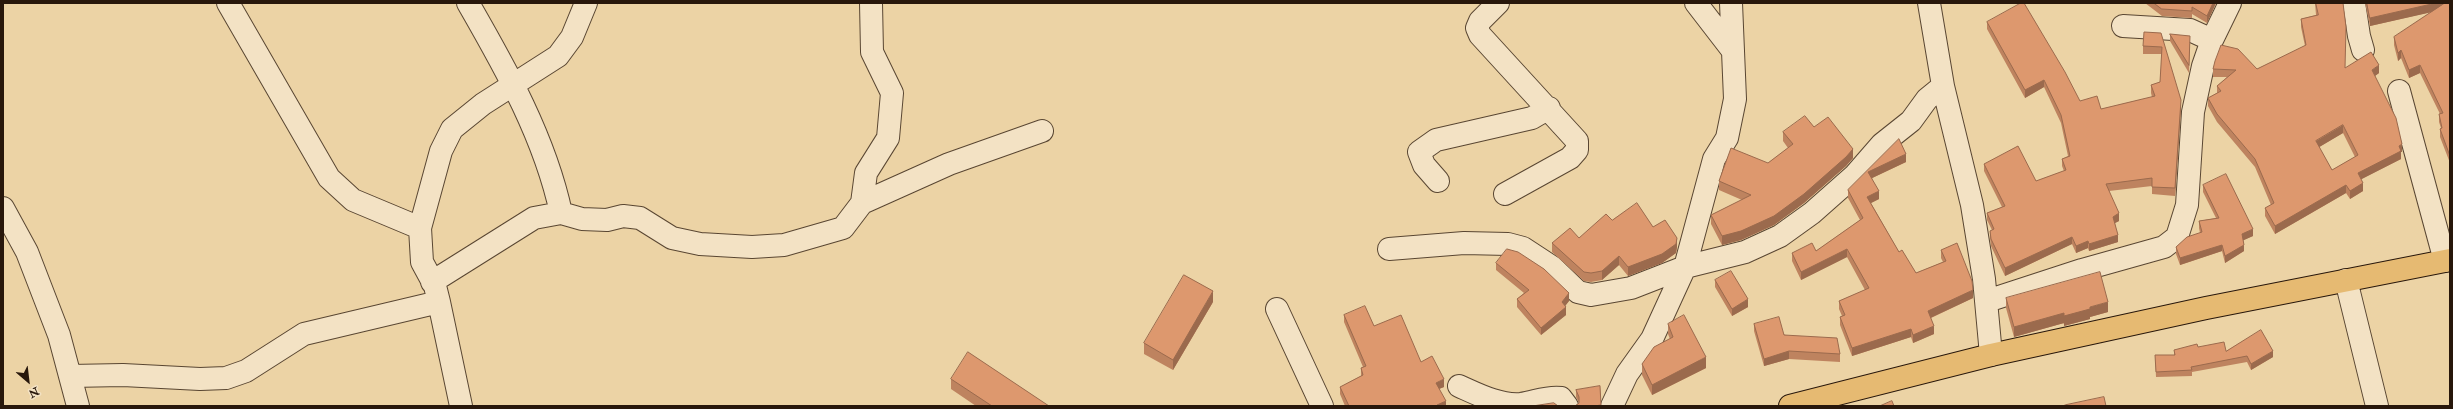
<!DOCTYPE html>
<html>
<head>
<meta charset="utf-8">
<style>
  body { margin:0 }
  #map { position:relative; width:2453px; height:409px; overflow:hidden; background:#ecd3a5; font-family:"IM FELL Double Pica",serif }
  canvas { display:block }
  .frame { position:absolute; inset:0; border:4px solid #28170b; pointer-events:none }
  .north { position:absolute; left:8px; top:361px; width:40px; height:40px; -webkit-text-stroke:3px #f3e2c4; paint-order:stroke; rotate:152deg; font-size:11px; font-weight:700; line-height:16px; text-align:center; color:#28170b }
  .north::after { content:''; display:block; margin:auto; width:14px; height:18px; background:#28170b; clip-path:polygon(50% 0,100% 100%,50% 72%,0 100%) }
</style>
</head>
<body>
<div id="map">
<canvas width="2453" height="409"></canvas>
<div class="frame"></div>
<div class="north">N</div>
</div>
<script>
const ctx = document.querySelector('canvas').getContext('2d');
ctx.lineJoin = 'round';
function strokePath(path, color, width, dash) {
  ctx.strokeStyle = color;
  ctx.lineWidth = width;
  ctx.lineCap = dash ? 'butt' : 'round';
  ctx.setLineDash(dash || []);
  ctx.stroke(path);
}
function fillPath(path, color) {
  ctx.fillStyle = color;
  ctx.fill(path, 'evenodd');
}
const minor = new Path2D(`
  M228,3l101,175 24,22 67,28
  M468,3c38,66 77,135 93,210
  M1498,3l-18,18 -3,7 3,7 97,106v9l-7,8 -65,36
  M1696,3l37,48
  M1929,3l14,83 29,119 12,74 7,76
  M2354,3l5,33 4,14
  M2123,26l67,4 22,10
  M2399,91l46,170
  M1438,181l-14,-16 -5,-13 17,-12 96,-22 17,-10
  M862,203l4,-30 22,-35 4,-45 -20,-41 -1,-49
  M3,208l24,44 32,83 19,71
  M1389,249l75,-6 44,1 15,4 29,19 26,25 13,3 40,-7 54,-21 60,-15 35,-16 32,-23 43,-38 27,-31 29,-23 16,-22 16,-13
  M2346,280l31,126
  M432,282l102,-64 27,-5 21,6 25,1 16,-4 17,2 32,20 28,6 52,3 32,-2 59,-17 19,-25 87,-39 93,-33
  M1987,301l95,-31 82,-23 13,-10 10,-32 6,-93 10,-46 9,-26 18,-37
  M1277,309l45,97
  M70,376l53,-1 77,4 26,-1 20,-7 58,-37 135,-32
  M1459,386c18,8 41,20 62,18 14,-2 26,-8 40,-6l6,8
  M461,406l-22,-104 -4,-16 -13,-24 -2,-34 21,-77 11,-22 31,-25 75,-48 14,-19 14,-34
  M1612,406l15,-32 25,-35 33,-72 29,-108 13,-21 8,-39 -4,-96`);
const major = new Path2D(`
  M1790,406l201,-51 215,-47 244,-48`);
strokePath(minor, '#594632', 24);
strokePath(major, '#28170b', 24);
strokePath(minor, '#f3e2c4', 22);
strokePath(major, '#e6ba72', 22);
fillPath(new Path2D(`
  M2145,3h71l-9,20 -15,-9v4l-30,-2z
  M2315,3h28l2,65 34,5 -4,3 27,76h-1v7l-40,20 2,12 -13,8 -4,-6 -71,41 -10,-18v-8l6,-3 -16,-38 -38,-45 -9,-16v-8l9,-5v-7l10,-9h-14v-8h44l48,-23 -4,-19v-8l15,-4zM2343,133l12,24 -23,13 -13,-23z
  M2365,3h85v160l-10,-26v-8l1,-1 -2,-6v-8h1l-20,-41 -11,5 -8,-20 -3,3 -4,-16v-8l37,-25 -61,14z
  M1987,22l93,79 21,8 51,-12 -1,-4v-8l9,-3 2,-28h-19v-8l18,-13 20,74 -6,89 -23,-2v-8l-43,5 10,30 -4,2 3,19 -29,9 -1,-3 -12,5 -4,-9 -67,32 -14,-30 -1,-8v-7l2,-1 -5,-10v-7l15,-6 -18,-36v-7l52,17 28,-10 -2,-5v-7l6,-3 -7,-33 -17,-36 -19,11 -38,-69z
  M2170,34l20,10 -1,29 -19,-32z
  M1814,127l39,31 -7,8 -42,37 -30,22 -33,15 -19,5 -11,-21v-9l31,-15 -23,-10v-9l49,-18 20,-15 -5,-7v-9z
  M1899,139l7,23 -34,16 7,21 -8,4 28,49 17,21 27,-11 -2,-4v-8l32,48 -42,20 3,16 -21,9 -2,-6 -59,19 -12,-31v-8l2,-1 -3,-7v-8l26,-11 -18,-33 -46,23 -9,-19v-8l24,-2 44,-31 -12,-22v-8z
  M2203,185l50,51 -10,4 1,11 -19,12 -3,-12 -42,14 -4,-11v-7l24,-14 -1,-5v-7l17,-3 -13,-26z
  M1612,220l41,7 24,20 -1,6 -14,10 -34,13 -9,-11 -17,15 -11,2 -7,-1 -32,-29v-9l27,-5z
  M1496,263l73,38 -4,5 1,9 -25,20 -24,-28v-8l7,-6 -28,-23z
  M1715,280l33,27 -16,9 -17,-29z
  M2006,298l102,14 -18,5v2l-26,7v-3l-50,14 -8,-29z
  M1213,302l-40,68 -29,-16v-11z
  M1344,315l30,11 47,36 23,25 -5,2 7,17h-101l-5,-12v-7l21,-11v-8l2,-1 -19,-45z
  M1668,324l38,44 -54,27 -10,-20v-11l28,-25 -2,-5z
  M1754,324l86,30v8l-51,-3 -25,7 -10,-35z
  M2198,347l28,4 47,6 -22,13 -4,-8 -55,10v4l-36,1 -1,-22h19v-5z
  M951,379l98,27h-73l-25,-17z
  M1600,386l1,20h-26l4,-3 -3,-6v-7z`), '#be835f');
fillPath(new Path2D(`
  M2213,3h3l-9,20v-7z
  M2436,3h14v5l-80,18v-8z
  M2401,50v8l-3,3v-8z
  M2379,65v8l-7,5v-8z
  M2420,65v8l-11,5v-8z
  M2044,80v7l-19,11v-8z
  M2181,100v7l-6,89v-8z
  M2343,125v8l-27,16v-8z
  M2402,144v8h-1v7l-43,22v-8z
  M1853,149v9l-7,8 -42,37 -30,22 -33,15 -19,5v-9z
  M1906,154v8l-38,18v-8z
  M2363,183v8l-13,8v-8z
  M2346,185v8l-71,41v-8z
  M1879,191v8l-12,6v-8z
  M2119,213v8l-6,3v-7z
  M2253,229v7l-11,5v-7z
  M2118,235v7l-29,9v-7z
  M2072,237v7l-67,32v-8z
  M1677,238v9l-1,6 -14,10 -34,13v-9z
  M2088,241v7l-12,5v-7z
  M2222,245v6l-42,14v-7z
  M2244,245v6l-19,12v-7z
  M1847,249v8l-46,23v-8z
  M1619,256v9l-17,15v-9z
  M1973,290v8l-45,21v-8z
  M1213,291v11l-40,68v-10z
  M1569,293v8l-7,9v-8z
  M1748,299v8l-16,9v-7z
  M2108,302v10l-18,5v2l-26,7v-10l26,-9z
  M1566,307v8l-25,20v-7z
  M2064,313v10l-50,14v-10z
  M1934,326v8l-21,9v-8z
  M1911,329v8l-59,19v-8z
  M1789,351v8l-25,7v-7z
  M2273,351v6l-22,13v-6z
  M1706,357v11l-54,27v-10z
  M1444,379v8l-8,3v-7z
  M1446,401v5h-9v-1z`), '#9b6a4d');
const building = new Path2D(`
  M2021,3h3l41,69 15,29 17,-5 4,13 54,-13 -4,-11 9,-3 2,-35 -19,-1 1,-14 17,1 20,67 -6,88 -23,-1v-9l-46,6 13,29 -6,4 5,18 -29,9 -1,-3 -12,5 -4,-9 -67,31 -14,-29 -1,-8 4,-2 -7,-16 18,-7 -21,-42 34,-18 18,35 30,-11 -4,-11 8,-3 -9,-41 -17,-35 -19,10 -38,-68z
  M2154,3h59l-6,13 -15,-9v4l-30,-2z
  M2316,3h27l3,24 -1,41 26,-16 8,13 -7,5 24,48 6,26 -3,2 2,5 -43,22 5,10 -13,8 -4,-6 -71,41 -10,-18 9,-5 -19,-44 -38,-45 -9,-16 13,-7 -4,-5 19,-16 -23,-1 2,-8 6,-16 17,4 19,20 49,-24 -5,-26 17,-4zM2343,125l15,30 -26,15 -16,-29z
  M2367,3h69l-66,15z
  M2445,3h5v153l-10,-27 2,-1 -3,-14 4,-1 -23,-48 -11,5 -8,-20 -3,3 -4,-16z
  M2170,34l20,2 -1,29z
  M1805,116l9,11 14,-10 25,32 -7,8 -42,37 -30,22 -33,15 -19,5 -11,-21 40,-20 -32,-14 12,-33 37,15 25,-19 -10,-12z
  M1899,139l7,15 -38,18 11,19 -12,6 32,55 3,-2 14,23 30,-12 -5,-11 16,-7 15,38 1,9 -45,21 6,15 -21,9 -2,-6 -59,19 -12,-31 5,-2 -6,-14 30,-13 -22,-39 -46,23 -9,-19 20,-10 4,8 47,-33 -15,-28z
  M2226,174l27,55 -11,5 2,11 -19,11 -3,-11 -42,13 -4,-11 11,-10 15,-5 -3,-11 20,-3 -16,-33z
  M1637,203l16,24 12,-7 12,18 -1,6 -14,10 -34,13 -9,-11 -17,15 -11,2 -7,-1 -32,-29 18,-15 9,10 27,-24 6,6z
  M1507,249l11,3 26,17 25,24 -7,9 4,5 -25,21 -24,-29 12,-9 -33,-27z
  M1731,271l17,28 -16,10 -17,-29z
  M2100,272l8,30 -18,5v2l-26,7v-3l-50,14 -8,-29z
  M1184,275l29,16 -40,69 -29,-17z
  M1365,306l9,20 27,-11 20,47 11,-6 12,23 -8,4 10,18 -9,4v1h-88l-9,-19 23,-12 -2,-7 5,-2 -22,-51z
  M1684,315l22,42 -54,28 -10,-21 12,-17 19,-10 -5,-13z
  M1779,317l5,18 53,3 3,16 -51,-3 -25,8 -10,-35z
  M2261,330l12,21 -22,13 -4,-8 -56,11 1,3 -36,2 -1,-17h20l-1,-5 23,-6 1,3 26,-5 2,9z
  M968,352l81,54h-57l-41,-27z
  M1600,386l1,19 -7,1h-19l4,-3v-6l-3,-7z
  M2104,397l2,9h-43l2,-1z
  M1892,401l2,5h-14z
  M1554,403l4,3h-25z`);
fillPath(building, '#dd986e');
strokePath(building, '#9b6a4d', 1);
</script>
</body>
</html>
